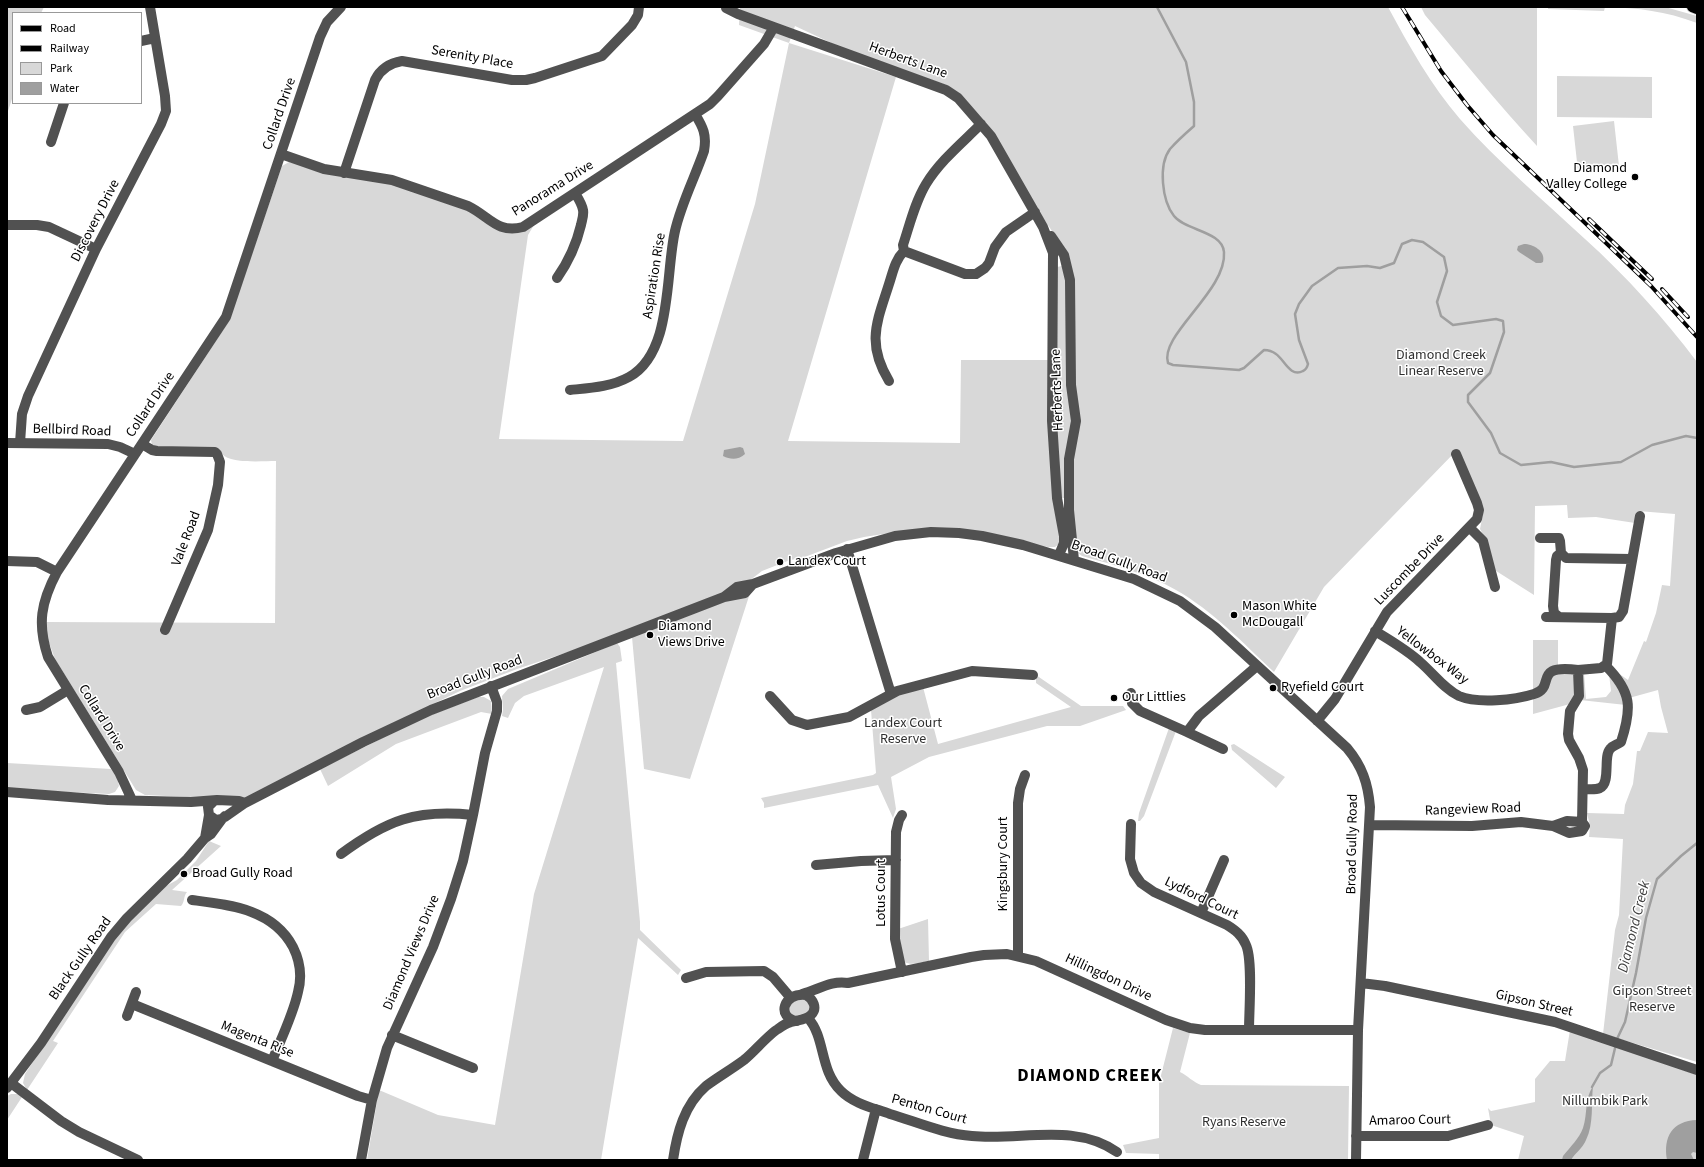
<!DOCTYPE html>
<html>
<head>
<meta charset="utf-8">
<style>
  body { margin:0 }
  #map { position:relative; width:1704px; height:1167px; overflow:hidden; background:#fff; font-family:"Source Sans 3",sans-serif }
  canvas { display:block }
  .frame { position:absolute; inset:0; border:8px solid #000; pointer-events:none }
  .legend { position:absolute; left:12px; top:12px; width:130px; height:92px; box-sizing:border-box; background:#fff; border:1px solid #999; margin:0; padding:5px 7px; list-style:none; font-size:12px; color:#000 }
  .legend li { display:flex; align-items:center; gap:8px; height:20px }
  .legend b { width:20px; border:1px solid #999 }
</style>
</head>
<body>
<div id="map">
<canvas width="1704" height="1167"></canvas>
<div class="frame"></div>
<ul class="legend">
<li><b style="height:5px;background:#000"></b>Road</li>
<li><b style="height:5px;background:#000"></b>Railway</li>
<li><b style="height:11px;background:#d8d8d8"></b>Park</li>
<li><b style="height:11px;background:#9f9f9f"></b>Water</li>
</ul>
</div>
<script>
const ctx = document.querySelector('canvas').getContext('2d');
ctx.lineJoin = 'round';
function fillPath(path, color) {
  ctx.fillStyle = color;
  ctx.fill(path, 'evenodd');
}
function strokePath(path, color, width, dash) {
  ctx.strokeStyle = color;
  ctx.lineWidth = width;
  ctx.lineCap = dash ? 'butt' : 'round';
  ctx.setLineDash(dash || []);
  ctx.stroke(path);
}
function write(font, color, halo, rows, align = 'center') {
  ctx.font = font + ' "Source Sans 3",sans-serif';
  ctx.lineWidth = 3;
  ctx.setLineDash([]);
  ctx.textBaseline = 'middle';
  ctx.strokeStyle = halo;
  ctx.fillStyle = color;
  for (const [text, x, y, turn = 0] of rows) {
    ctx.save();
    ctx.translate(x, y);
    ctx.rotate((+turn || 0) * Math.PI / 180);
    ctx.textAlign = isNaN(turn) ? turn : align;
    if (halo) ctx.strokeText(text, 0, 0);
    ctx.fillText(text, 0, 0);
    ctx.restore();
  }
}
fillPath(new Path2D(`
  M7,7h37l-3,6h-28v83l-6,18z
  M740,7h648c21,39 43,78 72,112 38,43 83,81 125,120 41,37 79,79 112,123v700l-94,-28 12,-104 4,-15 4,-76 -34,-2 1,-11 -3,-13 37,1 1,-9 8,-21 4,-33h3l8,-19 20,1 -7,-26 -3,-17 -29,8 -15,-28 14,10 16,-39 2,1 10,-29 6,-28 8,1 5,-72 -37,-3 -3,12 -39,-6 -28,1 -1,-13 -32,1 -1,89 -41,-26 -8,-31 -5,-9 3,-15 -11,-33 -14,-32 -134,138 -50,85c-31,-29 -61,-61 -98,-82 -28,-16 -62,-25 -94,-34l-4,-3 -13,-55h-4l-5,-57 1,-174 5,-1 -2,-23 -101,-150 -10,-7 -109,-39 -45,-21 -6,17 107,34 -108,364 172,2 1,-83h89l10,159v24l-5,4h-7l-139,-17 -45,7 -17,4 -45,17 -12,2 -28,11 -13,10 -22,10 -141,55 -69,23 -57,22 -100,48 -115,59 -46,1 -12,-2 -42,-2 -9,-5 -81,-131 -8,-22 -1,-15 229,1 1,-162c-13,0 -46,3 -54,-7l-65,-7 -5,-2 -1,-5 78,-119 53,-155 7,-4 89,18 88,29 35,23 16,1 17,-8 -6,10 -29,204 184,2 72,-237 34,-161 -50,-18z
  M1421,7h112l4,1v138c-39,-42 -75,-87 -112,-131z
  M1548,7h117l32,9v7c-32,-12 -58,-15 -92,-16l-1,4 -56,-2z
  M1557,76l95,1v41l-95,-1z
  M1614,121l5,45 -41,5 -5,-45z
  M751,590l-61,189 -46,-10 -12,-132z
  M1533,640h25v25l-25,26z
  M617,643l3,4 2,14 -6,2 24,259v8l41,40 -3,5 -40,-37 -37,222h-234l12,-70 59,25 57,10 39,-231 70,-227 -80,29 -9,7 -7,15 -6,-2 1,-6 -1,-14 6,-7z
  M1569,672l5,3 3,20 -7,9 -37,10v-16l18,-23z
  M1584,673l2,26 20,-2 5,-6 -2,-17 3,1 14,30 -46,-5v-21z
  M1036,675l45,31h42l3,4 -46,16h-33l-118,31 -38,20 5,32 -3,9 -15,-33 -114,23v-5l-3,-5 112,-23 3,-2 -5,-63 29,-16 23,-7 15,57 133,-37 -35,-24z
  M478,697h6l7,4 1,13 -11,-2 -85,32 -68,42 -8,-17 103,-51z
  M1169,728l7,3 -32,85 -4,5h-2l1,-8z
  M1234,744l51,33 -9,11 -44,-38 -1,-5z
  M7,763l104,6 6,8 2,9 -4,6 -6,2 -102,-5z
  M209,841l12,5 -49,44 15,2c-4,5 -2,10 -6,14l-25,-2 -31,28 -72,109 5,2 -31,47 -4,-7 2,-9 93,-141 48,-47 11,-6 19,-19z
  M928,919l1,42c-8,1 -17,5 -25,1l-6,-33z
  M803,998l4,2 3,8 -3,5 -13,3 -5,-5 2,-9z
  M1173,1028l17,5 -10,39c8,4 13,10 21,13l148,1 -1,74h-189v-6l-33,-1 -3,-8 36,-7v-55z
  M1570,1030l127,45v85h-179l6,-24 -33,-11 -3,-17 3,3 44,-9v-23l15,-18h15z
  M11,1094h7l4,3 -15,23v-24z`), '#d8d8d8');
fillPath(new Path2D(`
  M1524,244c9,0 22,7 19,18l-2,1h-5l-17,-11 -2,-2 1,-4z
  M740,447l3,1 2,6c-7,6 -14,6 -22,2l1,-6z
  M1593,1086c-2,17 1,38 -7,54 -3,8 -11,13 -15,20h-9l1,-4c7,-9 16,-17 20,-28 5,-15 1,-28 10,-42z
  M1697,1120v33l-4,-1 -2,2 3,6h-27c-4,-23 5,-39 30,-40z`), '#9f9f9f');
strokePath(new Path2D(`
  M1157,7l29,55 8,40v24c-8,7 -17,15 -24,23 -12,16 -8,52 4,67 12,15 48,15 50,36 3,39 -65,83 -56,111l5,2 66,5 5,-2 20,-18c4,0 8,1 12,4 8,5 14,24 27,17 3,-1 4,-3 5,-7l-9,-24 -4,-26 4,-10 13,-18 26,-18 29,-2 13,2 14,-5 8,-19 10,-4 11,2 21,15 3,14 -10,31 4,14 12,9 43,-6 7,2 1,11 -14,41 -22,22v7l23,31 9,20 21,12 30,-3 23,5 47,-5 31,-17 34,-9 11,2
  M1617,1039l8,-17 11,-49 10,-55 11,-39 24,-23 16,-13
  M1592,1087l8,-14 11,-8 5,-21`), '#9f9f9f', 2.5);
const major = new Path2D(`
  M1692,7l5,2`);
strokePath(major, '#dbdbdb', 12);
strokePath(new Path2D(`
  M727,7l-1,1 12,6 208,76 12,8 33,38 52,91 10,26 -1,168 5,77 7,38v7l-5,12
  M141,41l14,-3
  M981,124c-19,19 -41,37 -55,60 -11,18 -16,40 -23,61l1,6 61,23h11l9,-6 4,-5 6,-16 11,-15 29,-20
  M51,142l13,-39
  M281,154l43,15 68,11 76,26c21,10 29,28 55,21l187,-123 8,-8 46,-52 10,-17
  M344,173l31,-93c6,-12 15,-17 27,-19l110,19h14l9,-2 67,-22 30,-31 6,-10 1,-8
  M7,225h30l12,2 47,22
  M1051,236l13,19 6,25 1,105 5,36 -7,38v51l5,50
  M557,278c12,-17 19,-32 24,-53 1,-5 3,-10 2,-15 -1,-6 -5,-12 -8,-17
  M889,381c-23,-38 -12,-59 0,-97 4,-12 6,-24 15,-33
  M570,390c20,-2 41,-3 59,-13 44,-24 36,-103 46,-146 6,-27 20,-54 29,-80 3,-16 -1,-24 -9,-37
  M7,443l101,1 12,3 15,7
  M20,443l2,-29 6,-18 68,-147 65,-125 5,-13 -1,-15 -15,-89
  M142,444l10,6 5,1 58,1 2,2 3,8 -2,23 -10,45 -43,100
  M1470,528l13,13 12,46
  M1540,538h19l1,3 1,12 5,5 66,1
  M847,549l44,145
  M7,561l30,1 20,10
  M724,597l13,-10 16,-3 83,-31 59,-17 36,-4 28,1 23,3 41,9 111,34 46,22 35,26 132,121c15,18 21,35 23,59l-12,223 -2,130
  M1546,617l66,1
  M1559,617l-5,-4 -1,-7 3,-46 1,-4 4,-3
  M1375,631c16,10 32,19 45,31 13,11 24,27 39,34 19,8 56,4 75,-2 23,-7 -3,-30 44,-24
  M1131,693l1,10 8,8 47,21 12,-16 58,-50
  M770,696l22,24 15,5 42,-8 48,-26 75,-20 61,4
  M26,710l14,-3 28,-17
  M1317,721l18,-22 52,-87 90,-93 2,-9 -2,-7 -21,-49
  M1187,732l36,17
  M1584,789c4,0 11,1 16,-1 11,-5 3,-31 10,-39 3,-4 7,-4 11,-7 11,-34 11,-50 -15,-76
  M7,792l101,8 83,2 26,-2 22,1 6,2
  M132,800l-13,-28 -71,-115c-11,-33 -7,-55 9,-85l169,-255 94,-280 7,-15 14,-15
  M214,801l-6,6 1,8 7,5 6,-1 3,-3
  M225,817l20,-14 118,-61 68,-32 293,-113 21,-4 8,-9
  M1582,822l1,-52 -4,-12 -10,-18 -1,-6 2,-23 9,-15 -1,-26 23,-2 6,-4 5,-46 7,-1 4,-6 17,-95
  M1131,824l-1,35 4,14 7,10 13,9 73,33c8,5 15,10 19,20 7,15 3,66 3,85
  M1370,825l102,1 49,-4 32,4 16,7 13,-2 3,-5 -3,-4 -15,-1 -14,5
  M205,838l4,-23
  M341,854c46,-34 75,-45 132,-39
  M816,865l45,-4 35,-1
  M192,900c38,5 81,9 101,47 7,14 9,30 5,45 -5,23 -17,47 -26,69
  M1201,913l23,-53
  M1018,955v-152l2,-14 5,-14
  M902,972l-7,-33 1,-107 3,-12 3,-5
  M686,978l20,-6 58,-1 9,6 17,20
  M1361,983l24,3 170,36 142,48
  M802,994c16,-4 29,-14 46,-11l123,-26 13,-2 23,-1 29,7 130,59 24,8 15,2h153
  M132,1004l226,92 14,4
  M127,1016l9,-24
  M808,1018c18,20 11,52 33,73 13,13 33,17 49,23 27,8 54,20 82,22 49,5 102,-14 145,16
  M392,1035l81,33
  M11,1083l50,38 18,11 59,28
  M7,1088l34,-45 70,-106 16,-19 60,-59 18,-21 6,-4 11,-15
  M1356,1136h92l40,-11
  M361,1160l11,-60 15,-52 46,-101 18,-48 12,-38 10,-46 12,-62 12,-42v-9l-6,-16
  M673,1160c4,-27 11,-55 33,-74 12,-9 26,-17 38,-26 10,-8 25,-26 34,-31 4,-3 8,-6 13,-7 7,-2 15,-2 20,-7 7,-7 2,-16 -5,-20 -23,-3 -30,23 -9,26
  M863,1160l13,-51`), '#515151', 10);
strokePath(major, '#000', 10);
const rail = new Path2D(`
  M1402,7l39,64 26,34 26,30 158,151 46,51
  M1589,219l63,60
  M1662,289l26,28`);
strokePath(rail, '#000', 4);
strokePath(rail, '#fff', 2.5, [8]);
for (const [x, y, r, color] of [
  [1635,177,4,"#000"],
  [780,562,4,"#000"],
  [1234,615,4,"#000"],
  [650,635,4,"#000"],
  [1273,688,4,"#000"],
  [1114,698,4,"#000"],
  [184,874,4,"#000"]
]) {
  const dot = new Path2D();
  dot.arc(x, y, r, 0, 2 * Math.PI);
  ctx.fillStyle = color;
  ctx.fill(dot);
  strokePath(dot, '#fff', 1.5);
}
write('14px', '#000', '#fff', [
  ["Serenity Place",472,58,10],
  ["Herberts Lane",908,61,20],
  ["Collard Drive",280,114,-71],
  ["Panorama Drive",553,189,-32],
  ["Discovery Drive",96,221,-63],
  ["Aspiration Rise",655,276,-81],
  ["Herberts Lane",1058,390,-92],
  ["Collard Drive",151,405,-56],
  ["Bellbird Road",72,431,2],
  ["Vale Road",187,539,-69],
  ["Broad Gully Road",1119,562,20],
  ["Luscombe Drive",1410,570,-46],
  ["Yellowbox Way",1432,656,37],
  ["Broad Gully Road",475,678,-21],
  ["Collard Drive",101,718,58],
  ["Rangeview Road",1473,810,-2],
  ["Broad Gully Road",1353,844,-89],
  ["Kingsbury Court",1004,864,-90],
  ["Lotus Court",882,893,-90],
  ["Lydford Court",1201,899,26],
  ["Diamond Views Drive",412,953,-67],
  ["Black Gully Road",81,959,-55],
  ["Hillingdon Drive",1108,978,25],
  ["Gipson Street",1534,1004,13],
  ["Magenta Rise",257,1040,22],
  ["Penton Court",929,1110,16],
  ["Amaroo Court",1410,1121,-1]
]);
write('14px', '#000', '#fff', [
  ["Diamond",1627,169,"right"],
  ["Valley College",1627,185,"right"],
  ["Landex Court",788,562],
  ["Mason White",1242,607],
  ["McDougall",1242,623],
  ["Diamond",658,627],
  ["Views Drive",658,643],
  ["Ryefield Court",1281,688],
  ["Our Littlies",1122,698],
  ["Broad Gully Road",192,874]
], 'left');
write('14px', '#2f2f2f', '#fff', [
  ["Diamond Creek",1441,356],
  ["Linear Reserve",1441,372],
  ["Landex Court",903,724],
  ["Reserve",903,740],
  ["Gipson Street",1652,992],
  ["Reserve",1652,1008],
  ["Nillumbik Park",1605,1102],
  ["Ryans Reserve",1244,1123]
]);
write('italic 15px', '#404040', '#fff', [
  ["Diamond Creek",1635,927,-76]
]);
ctx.letterSpacing = '1px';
write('bold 18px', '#000', '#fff', [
  ["DIAMOND CREEK",1090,1077]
]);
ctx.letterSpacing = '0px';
</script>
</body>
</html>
